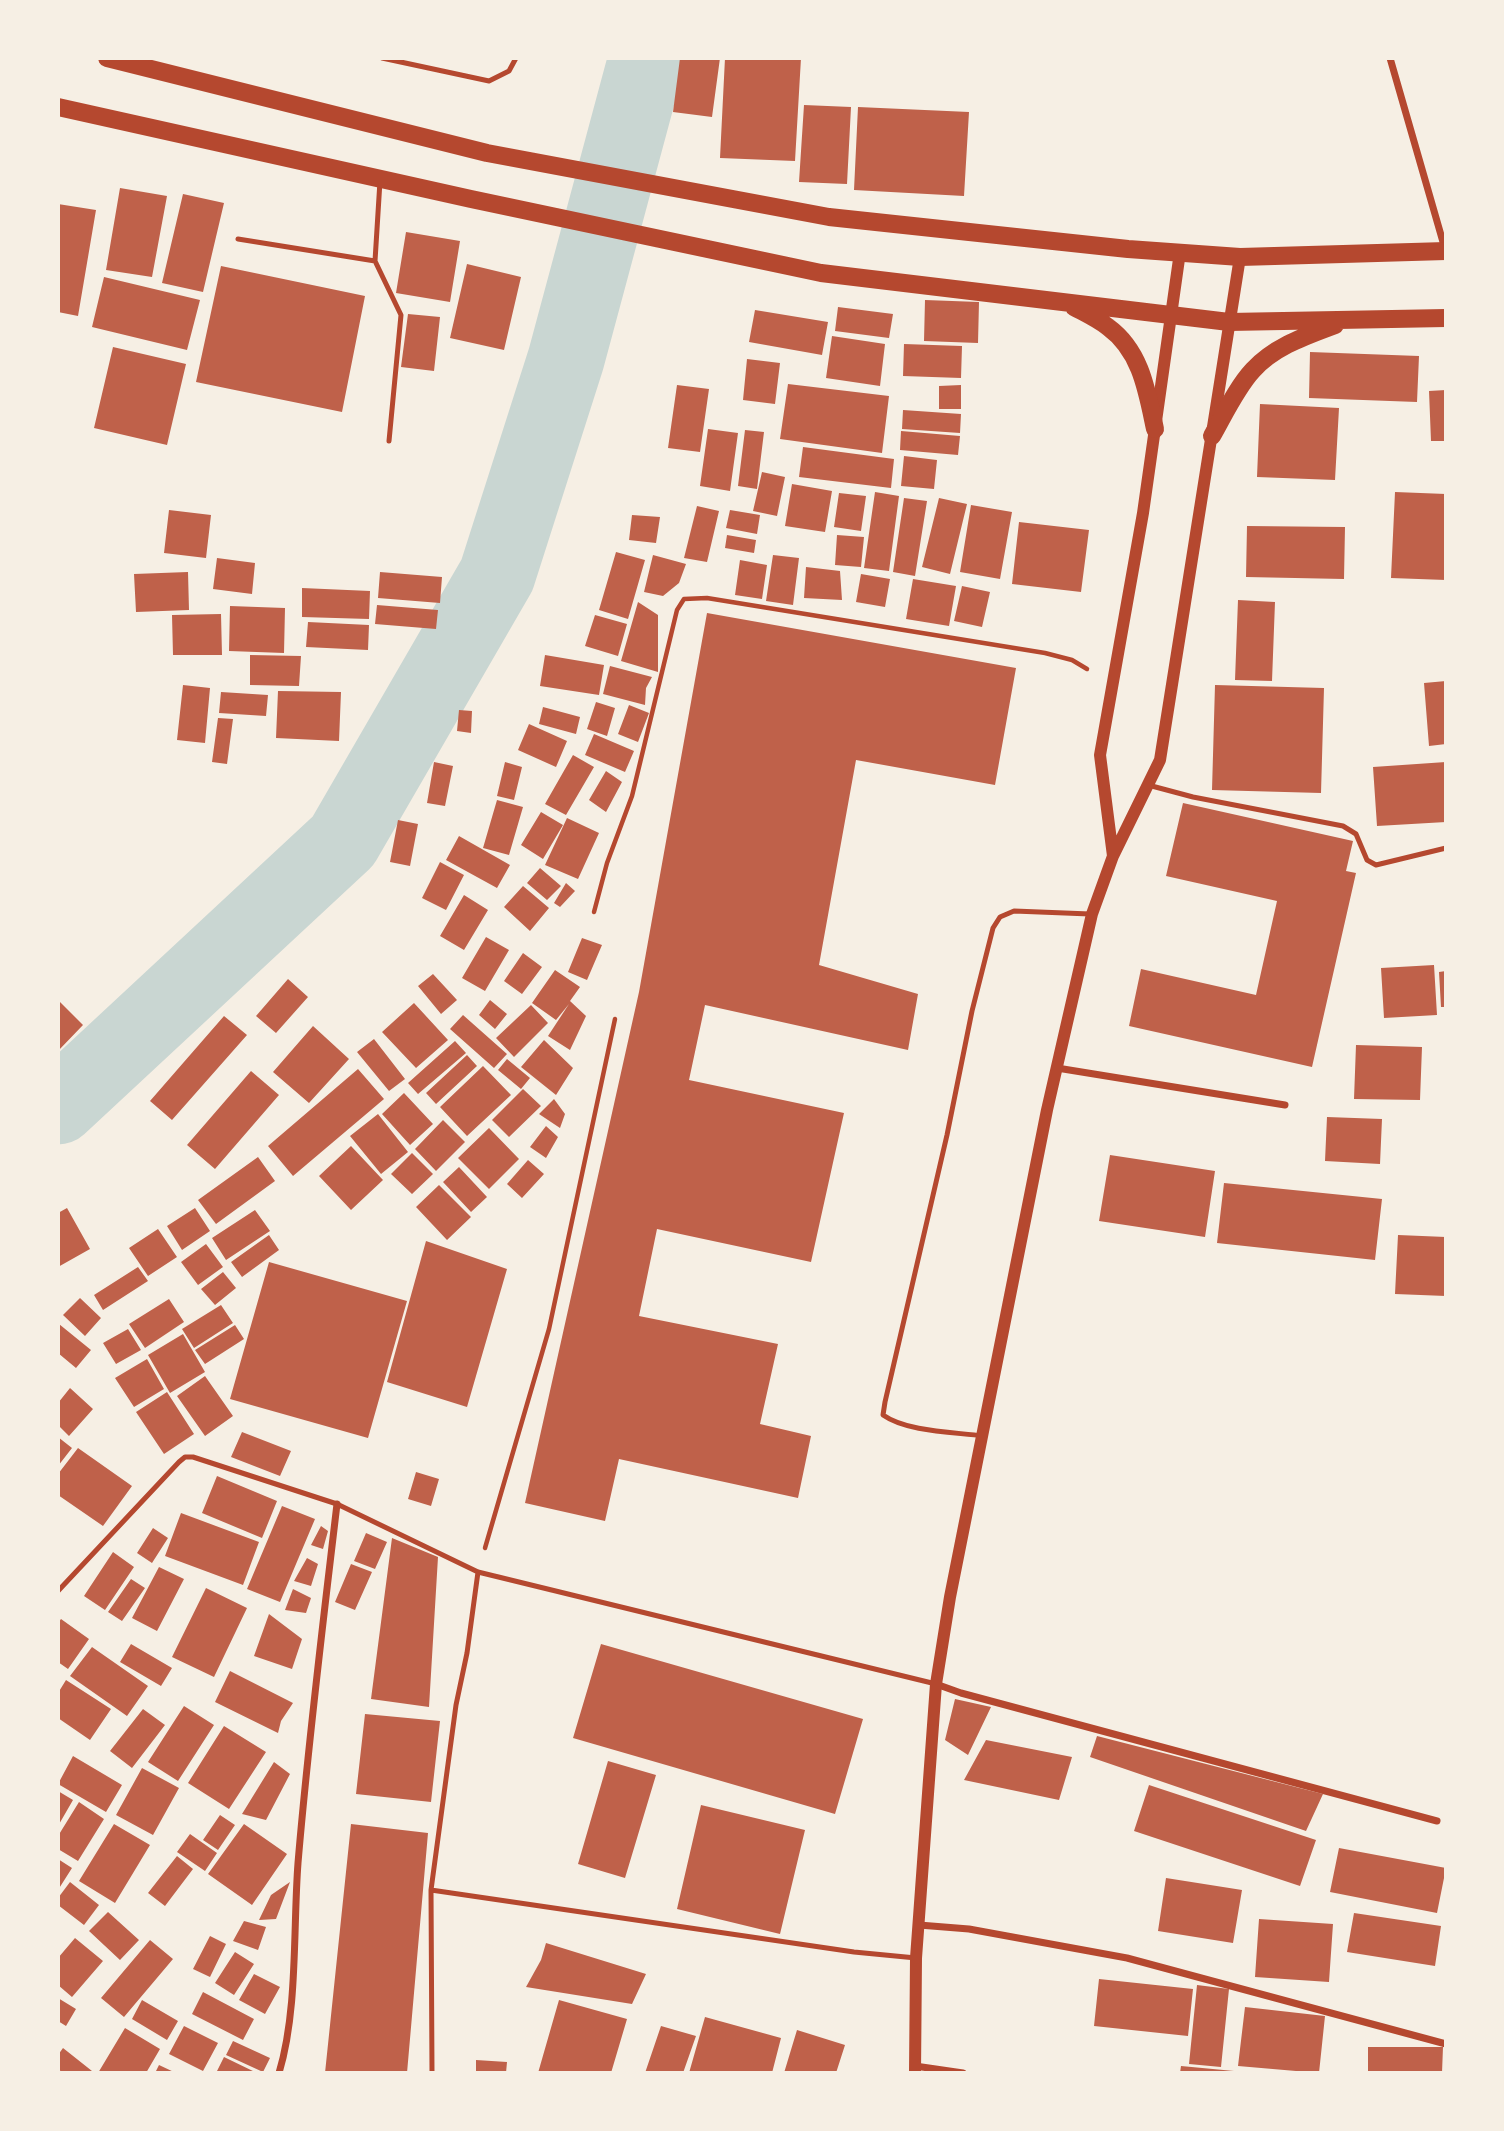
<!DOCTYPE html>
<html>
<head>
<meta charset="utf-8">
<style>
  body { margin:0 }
  #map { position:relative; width:1504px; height:2131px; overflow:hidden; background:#f6efe4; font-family:Cabin,sans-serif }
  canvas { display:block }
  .frame { position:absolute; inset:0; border:60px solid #f6efe4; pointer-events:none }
</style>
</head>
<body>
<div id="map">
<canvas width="1504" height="2131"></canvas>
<div class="frame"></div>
</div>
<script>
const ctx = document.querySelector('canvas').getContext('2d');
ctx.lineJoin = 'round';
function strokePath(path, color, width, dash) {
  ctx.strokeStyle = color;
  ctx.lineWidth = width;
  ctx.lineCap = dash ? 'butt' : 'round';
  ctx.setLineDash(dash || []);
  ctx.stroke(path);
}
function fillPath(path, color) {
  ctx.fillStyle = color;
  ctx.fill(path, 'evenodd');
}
strokePath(new Path2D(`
  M58,1106l285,-265 154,-266 69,-216 81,-301`), '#c9d6d2', 77);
fillPath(new Path2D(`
  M680,58h40l-8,59 -39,-5z
  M725,58h76l-6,103 -75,-3z
  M804,105l47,2 -4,77 -48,-2z
  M858,107l111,5 -5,84 -110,-6z
  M120,188l47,8 -15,81 -46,-7z
  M183,194l41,9 -21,89 -41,-9z
  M58,204l38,6 -18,106 -20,-4z
  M406,232l54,9 -10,61 -54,-9z
  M467,264l54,13 -17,73 -54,-12z
  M221,266l144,30 -23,116 -146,-30z
  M104,277l96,23 -13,50 -95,-23z
  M925,300l54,2 -1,41 -54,-2z
  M838,307l55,7 -4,24 -54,-7z
  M755,310l73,12 -6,33 -73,-13z
  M408,314l32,3 -6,54 -33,-4z
  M832,336l53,8 -5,42 -54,-8z
  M904,344l58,2 -1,32 -58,-2z
  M113,347l73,17 -19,81 -73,-17z
  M1310,352l109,4 -2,46 -108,-4z
  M747,359l33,4 -5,41 -32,-4z
  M788,384l101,12 -7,57 -102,-14z
  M677,385l32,4 -9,63 -32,-4z
  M961,385v24h-22v-23z
  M1446,390v51h-15l-2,-50z
  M1260,404l79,4 -4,72 -78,-3z
  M903,410l58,4 -1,19 -58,-4z
  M708,429l30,4 -8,58 -30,-5z
  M745,430l19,2 -7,57 -19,-3z
  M901,431l59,5 -2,19 -58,-5z
  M803,447l91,12 -3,29 -92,-11z
  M904,456l33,4 -3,29 -33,-3z
  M762,472l23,5 -8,39 -24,-5z
  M792,484l40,7 -7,41 -40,-6z
  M875,492l24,4 -10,75 -25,-3z
  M1395,492l51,2v86l-55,-2z
  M839,493l27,3 -5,35 -27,-4z
  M904,498l23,3 -12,75 -22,-4z
  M939,498l28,6 -17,70 -28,-7z
  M971,505l41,7 -12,67 -40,-7z
  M697,506l22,5 -12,51 -23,-4z
  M169,510l42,5 -5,43 -42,-5z
  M730,510l30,5 -3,19 -31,-6z
  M632,515l28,2 -4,26 -27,-3z
  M1019,522l70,8 -8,62 -69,-8z
  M1247,526l98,1 -1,52 -98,-2z
  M727,535l29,5 -2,13 -29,-5z
  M837,535l27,2 -3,30 -26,-2z
  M616,552l29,8 -17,59 -29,-9z
  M653,555l33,9 -7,19 -16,13 -19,-4z
  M773,555l26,3 -6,47 -27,-4z
  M217,558l38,5 -3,31 -39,-5z
  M740,560l27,5 -5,34 -27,-4z
  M806,567l34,4 2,29 -38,-2z
  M188,572l1,38 -53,2 -2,-38z
  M380,572l62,5 -2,26 -62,-5z
  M861,574l29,5 -5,28 -29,-5z
  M913,579l43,7 -7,40 -43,-7z
  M962,586l28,6 -8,35 -28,-6z
  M302,588l68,3 -1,28 -67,-2z
  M1238,600l37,2 -3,79 -37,-1z
  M638,602l20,13v57l-37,-11z
  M377,605l61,5 -2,19 -61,-5z
  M230,606l55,2 -1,45 -55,-2z
  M707,613l309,55 -21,117 -139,-25 -37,205 99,29 -10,56 -203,-45 -16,75 155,33 -33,149 -154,-33 -18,87 139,28 -18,80 51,12 -13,62 -179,-39 -14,62 -80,-18 114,-511z
  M221,614l1,41h-49l-1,-40z
  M595,615l32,9 -9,32 -33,-10z
  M308,622l61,3 -1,25 -62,-3z
  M250,655l51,1 -2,30 -49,-1z
  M545,655l59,10 -5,30 -59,-9z
  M610,666l42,11 -6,11 -1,17 -42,-11z
  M1446,681v63l-17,2 -5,-63z
  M183,685l27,3 -5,55 -28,-3z
  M1215,685l109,3 -3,105 -109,-3z
  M278,691l63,1 -2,49 -63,-3z
  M221,692l47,3 -2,21 -47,-3z
  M596,702l19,6 -8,28 -20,-7z
  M629,705l20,8 -11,29 -20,-8z
  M543,707l37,10 -4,17 -37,-10z
  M459,710l13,1 -1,22 -14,-2z
  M218,718l15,1 -6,45 -15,-2z
  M529,724l38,17 -11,26 -38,-17z
  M594,734l40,17 -9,21 -40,-17z
  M573,755l21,12 -28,48 -21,-11z
  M434,762l19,4 -8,40 -18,-3z
  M505,762l17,5 -8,33 -17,-4z
  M1446,762v60l-69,4 -4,-59z
  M606,771l16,11 -16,30 -17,-12z
  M497,800l26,7 -14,48 -26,-7z
  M1183,803l170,38 -7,30 10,2 -44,194 -183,-41 12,-57 115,26 21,-94 -111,-25z
  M541,812l22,13 -20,34 -22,-14z
  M567,818l32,15 -21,46 -33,-14z
  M398,820l20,4 -8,42 -20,-4z
  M459,836l51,29 -13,23 -51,-28z
  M440,862l24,13 -18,35 -24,-12z
  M540,868l21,18 -14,14 -20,-17z
  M566,883l9,8 -15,16 -6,-4z
  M523,886l26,22 -19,23 -26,-24z
  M464,895l24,15 -24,40 -24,-14z
  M486,937l23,13 -24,41 -23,-13z
  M582,938l20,7 -15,35 -19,-8z
  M523,953l19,14 -20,27 -18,-13z
  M1434,965l3,50 -53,3 -3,-50z
  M555,970l25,17 -10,14 16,15 -16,34 -22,-14 21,-32 -13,16 -24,-17z
  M1446,971v36h-5l-2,-35z
  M433,974l24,26 -16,14 -23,-28z
  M288,979l20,18 -32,36 -20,-17z
  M58,1000l25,25 -25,26z
  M490,1000l17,14 -12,15 -16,-14z
  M414,1003l34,37 -32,28 -34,-36z
  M531,1005l17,18 -34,34 -18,-19z
  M463,1015l44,39 -13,14 -44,-39z
  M224,1016l23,19 -75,85 -22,-19z
  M313,1026l36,33 -40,44 -36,-31z
  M374,1039l31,40 -16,12 -32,-39z
  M544,1040l29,28 -17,27 -35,-28z
  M455,1041l11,12 -48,41 -10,-11z
  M1356,1045l66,2 -2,53 -66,-1z
  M467,1055l10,11 -41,38 -10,-11z
  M507,1059l23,19 -9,11 -23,-19z
  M483,1066l28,29 -44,41 -27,-29z
  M358,1069l26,30 -91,77 -25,-30z
  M251,1071l28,24 -64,74 -28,-24z
  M523,1089l18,17 -32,31 -17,-17z
  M404,1093l29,31 -23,21 -28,-31z
  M554,1099l11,15 -5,14 -21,-14z
  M378,1114l30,38 -27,22 -31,-38z
  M1327,1117l55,2 -2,45 -55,-3z
  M443,1120l22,22 -29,29 -21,-22z
  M546,1126l12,11 -12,21 -16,-11z
  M489,1128l30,31 -30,30 -31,-31z
  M351,1146l32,34 -32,30 -32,-34z
  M412,1153l21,21 -21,20 -21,-20z
  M1110,1155l105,16 -10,66 -106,-16z
  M258,1157l17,24 -59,43 -18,-24z
  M528,1160l16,14 -22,24 -15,-14z
  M459,1167l28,30 -16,15 -28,-30z
  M1224,1183l158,16 -7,61 -158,-17z
  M439,1185l32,32 -24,23 -31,-33z
  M67,1208l23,41 -32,18v-54z
  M195,1208l15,23 -28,19 -15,-24z
  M255,1210l15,21 -44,29 -14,-22z
  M158,1229l19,28 -29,19 -19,-28z
  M269,1235l10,15 -37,27 -11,-15z
  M1398,1235l48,2v59l-51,-2z
  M426,1241l81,28 -40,138 -80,-25z
  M206,1244l17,23 -25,18 -17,-23z
  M269,1262l138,39 -39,137 -138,-39z
  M138,1267l10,14 -45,29 -9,-15z
  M223,1272l13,16 -21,17 -14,-16z
  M80,1298l21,20 -16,18 -22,-21z
  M169,1299l15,23 -39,26 -16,-24z
  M221,1305l12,18 -39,25 -12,-19z
  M59,1324l32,26 -15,18 -18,-15z
  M235,1325l9,14 -39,25 -10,-14z
  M128,1329l13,21 -25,14 -13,-21z
  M183,1334l22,38 -35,21 -22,-38z
  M147,1359l17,30 -30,18 -19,-29z
  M205,1376l28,40 -28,20 -28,-40z
  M70,1388l23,21 -24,27 -11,-11v-22z
  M167,1392l27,42 -30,20 -28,-42z
  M242,1432l49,19 -11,25 -49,-19z
  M58,1437l14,11 -14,18z
  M78,1448l54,38 -29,40 -45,-31v-21z
  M416,1472l23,7 -8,27 -23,-7z
  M217,1476l60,25 -15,37 -60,-25z
  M282,1506l33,13 -35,83 -33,-13z
  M181,1513l78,29 -16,43 -78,-29z
  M321,1526l7,5 -5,18 -12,-4z
  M153,1528l15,10 -16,25 -15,-10z
  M366,1533l21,9 -12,27 -21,-8z
  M392,1538l46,19 -9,150 -58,-8z
  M113,1552l21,15 -29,43 -21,-14z
  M307,1558l11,6 -7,22 -17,-5z
  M351,1564l21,8 -17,38 -20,-8z
  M159,1567l25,12 -27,52 -25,-13z
  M131,1579l14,9 -23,33 -14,-9z
  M206,1588l41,20 -33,69 -42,-20z
  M293,1589l18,9 -5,15 -21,-3z
  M269,1614l33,25 -10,30 -38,-13z
  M61,1619l28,20 -21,30 -10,-7v-39z
  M131,1644l41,24 -11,18 -41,-24z
  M601,1644l262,75 -28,95 -262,-76z
  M92,1647l56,39 -21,30 -57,-40z
  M230,1671l63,32 -12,18 -3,12 -63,-31z
  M66,1680l45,29 -21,31 -32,-22v-25z
  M955,1699l36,8 -23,48 -23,-15z
  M184,1706l30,19 -36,56 -30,-19z
  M143,1709l22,16 -33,43 -22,-17z
  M365,1714l75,7 -9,81 -75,-8z
  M224,1726l42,26 -37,57 -41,-26z
  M1097,1736l226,58 -17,37 -216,-74z
  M986,1740l86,17 -13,43 -95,-20z
  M73,1756l49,29 -16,27 -48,-28z
  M608,1761l48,14 -31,103 -47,-14z
  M274,1762l16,12 -24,46 -24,-6z
  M142,1768l37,20 -26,47 -37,-20z
  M1149,1785l167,55 -16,46 -166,-55z
  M58,1791l15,9 -15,26z
  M79,1802l25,17 -26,42 -20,-12v-13z
  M701,1805l104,25 -25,104 -103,-25z
  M220,1815l15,10 -17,25 -15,-10z
  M114,1824l36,21 -35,58 -36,-22z
  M244,1824l43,30 -35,51 -44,-31z
  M351,1824l77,9 -21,240h-82z
  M190,1834l27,19 -12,18 -28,-19z
  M1339,1848l107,20 -9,45 -107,-21z
  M177,1856l16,13 -28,37 -17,-13z
  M58,1859l14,9 -14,22z
  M1166,1878l76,12 -9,53 -75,-12z
  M70,1882l29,23 -15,20 -26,-20v-7z
  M290,1882l-14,37 -17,1 12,-25z
  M108,1912l31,28 -19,20 -31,-29z
  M1354,1913l87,13 -6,40 -88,-14z
  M1259,1919l74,5 -4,58 -74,-5z
  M244,1921l22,6 -8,23 -25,-9z
  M210,1936l16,8 -16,33 -17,-8z
  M75,1938l28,23 -31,36 -14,-12v-27z
  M150,1940l23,19 -49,58 -23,-19z
  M546,1943l100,31 -14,30 -106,-17 15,-27z
  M235,1952l19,12 -20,31 -19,-12z
  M254,1974l26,13 -15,27 -26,-14z
  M1099,1979l94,10 -5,47 -94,-10z
  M1197,1985l32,4 -8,78 -32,-3z
  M203,1992l51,27 -11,21 -51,-26z
  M58,1998l18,11 -10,17 -8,-5z
  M142,2000l36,21 -11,19 -35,-21z
  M559,2000l68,19 -16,54h-73z
  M1245,2007l80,9 -6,57 -81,-7z
  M705,2017l76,21 -9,35h-83z
  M184,2026l34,17 -15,28 -34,-17z
  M661,2026l35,10 -13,37h-38z
  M125,2028l35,21 -14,24h-48z
  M797,2030l48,15 -9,28h-52z
  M233,2041l37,17 -7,14 -37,-17z
  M1368,2047h75l-1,26h-74z
  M63,2048l29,23 -1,2h-28l-5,-4v-14z
  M224,2057l33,16h-34l-6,-2z
  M476,2060l31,2 -1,11h-30z
  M159,2065l17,8h-21z
  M1181,2066l53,5v2h-54z`), '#bf614a');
strokePath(new Path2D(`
  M594,912l13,-49 25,-67 45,-186 7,-11 23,-1 338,55 27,7 15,9
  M485,1548l64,-219 66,-310`), '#b5482f', 4.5);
strokePath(new Path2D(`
  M382,58l107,23 20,-10 7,-13
  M380,181l-5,80 26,54 -12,126
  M238,239l137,22
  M1148,785l45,12 150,29 13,8 11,26 9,5 70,-17
  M983,1436c-29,-4 -76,-4 -100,-21l2,-13 62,-267 25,-124 21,-83 7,-11 14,-6 76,3
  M58,1591l121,-129 6,-5h8l144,47 141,68 458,112
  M431,1890l423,62 62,6
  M432,2073l-1,-183 25,-185 11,-52 11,-81`), '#b5482f', 5);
strokePath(new Path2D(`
  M1390,58l55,191
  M1057,1068l228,37
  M936,1684l25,9 476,128
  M919,1925l50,4 158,29 319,86
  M915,2066l48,7
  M279,2073c19,-63 14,-144 19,-210 10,-120 25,-240 39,-359`), '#b5482f', 7);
strokePath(new Path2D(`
  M1113,856l-13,-101 43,-242 37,-261
  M915,2073l1,-115 20,-274 14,-87 97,-487 45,-196 21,-58 47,-96 80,-503`), '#b5482f', 12);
strokePath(new Path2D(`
  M107,58l380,95 342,64 299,32 112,8 206,-6
  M58,107l413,92 350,74 408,49 217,-4
  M1074,307c11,6 24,12 34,20 33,24 39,64 47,102
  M1212,436c12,-21 25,-49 41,-66 22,-24 53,-34 82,-45`), '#b5482f', 18);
</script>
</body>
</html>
